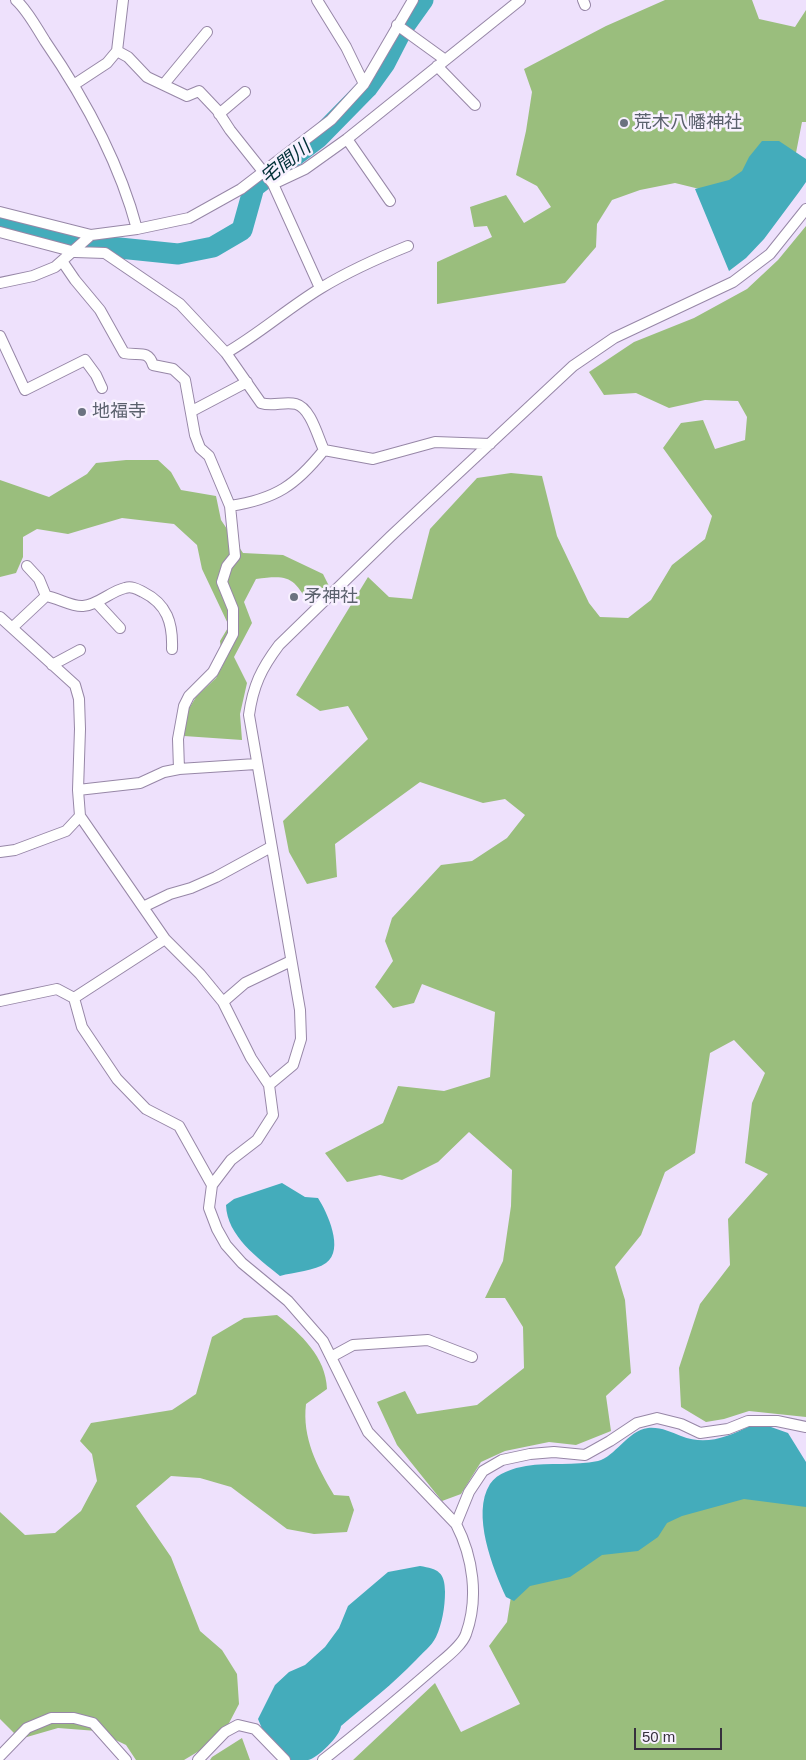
<!DOCTYPE html>
<html>
<head>
<meta charset="utf-8">
<style>
  body { margin:0 }
  #map { position:relative; width:806px; height:1760px; overflow:hidden; background:#eee1fc; font-family:Arial,sans-serif }
  canvas { display:block }
  .scale { position:absolute; left:634px; top:1728px; width:88px; height:22px; box-sizing:border-box; border:2px solid #37303e; border-top:0; padding-left:6px; font-size:15px; line-height:18px; white-space:nowrap; color:#37303e; -webkit-text-stroke:4px #f8f1ff; paint-order:stroke }
</style>
</head>
<body>
<div id="map">
<canvas width="806" height="1760"></canvas>
<div class="scale">50 m</div>
</div>
<script>
const ctx = document.querySelector('canvas').getContext('2d');
ctx.lineJoin = 'round';
function fillPath(path, color) {
  ctx.fillStyle = color;
  ctx.fill(path, 'evenodd');
}
function strokePath(path, color, width, dash) {
  ctx.strokeStyle = color;
  ctx.lineWidth = width;
  ctx.lineCap = dash ? 'butt' : 'round';
  ctx.setLineDash(dash || []);
  ctx.stroke(path);
}
function write(font, color, halo, rows, align = 'center') {
  ctx.font = font + ' Arial,"Noto Sans JP",sans-serif';
  ctx.lineWidth = 5;
  ctx.setLineDash([]);
  ctx.textBaseline = 'middle';
  ctx.strokeStyle = halo;
  ctx.fillStyle = color;
  for (const [text, x, y, turn = 0] of rows) {
    ctx.save();
    ctx.translate(x, y);
    ctx.rotate((+turn || 0) * Math.PI / 180);
    ctx.textAlign = isNaN(turn) ? turn : align;
    if (halo) ctx.strokeText(text, 0, 0);
    ctx.fillText(text, 0, 0);
    ctx.restore();
  }
}
fillPath(new Path2D(`
  M665,0h87l7,19 36,8 11,-17v112h-4l-7,36 -71,37 -49,-12 -35,7 -28,10 -15,24 -1,23 -31,36 -128,21v-42l55,-25 -5,-11 -13,1 -4,-20 36,-12 18,28 27,-16 -14,-21 -21,-11 10,-44 6,-39 -8,-23 82,-43z
  M806,226v1191l-57,-6 -25,8 -18,3 -25,-15 -2,-39 21,-64 30,-39 -2,-46 40,-45 -23,-11 7,-60 13,-30 -31,-33 -24,13 -15,100 -30,19 -24,63 -26,32 10,33 6,73 -25,23 5,35 -35,14 -27,-3 -44,9 -24,11 -20,32 -19,7 -45,-56 -20,-43 28,-11 12,23 60,-9 47,-37 -1,-41 -18,-29h-20l18,-37 8,-55 1,-36 -43,-38 -31,30 -36,18 -22,-5 -33,7 -22,-29 58,-30 15,-37 46,5 46,-14 5,-65 -73,-28 -8,19 -21,5 -18,-21 18,-26 -8,-20 7,-23 49,-53 31,-4 35,-23 18,-23 -20,-16 -22,4 -63,-21 -85,62 2,33 -30,7 -18,-32 -6,-31 85,-82 -20,-33 -28,5 -24,-16 72,-118 21,20 23,2 18,-70 47,-51 34,-5 31,3 15,60 32,67 11,14 28,1 23,-18 21,-35 33,-26 7,-23 -49,-68 18,-25 22,-3 12,29 30,-9 2,-23 -9,-16 -33,-1 -36,8 -33,-15 -32,2 -15,-23 45,-30 60,-24 53,-29 31,-29z
  M126,460h32l13,12 10,18 35,6 5,24 22,33 40,2 40,19 7,14 -20,18c-16,-28 -20,-32 -54,-27l-12,23 8,21 -18,34 13,26 -7,31 2,26 -58,-4 4,-26 8,-13 20,-19 7,-13 -3,-24 9,-15 -27,-57 -5,-24 -23,-21 -52,-6 -54,16 -31,-5 -14,8v20l-7,16 -16,4v-97l49,17 38,-23 9,-11z
  M277,1315c24,19 49,42 50,74l-21,15c-4,34 11,62 28,91l15,1 5,14 -7,22 -33,2 -27,-5 -56,-42 -31,-9 -29,-2 -35,30 35,51 29,74 22,19 15,24 2,30 -11,21 -19,20 -25,15h-48l-10,-15 -29,-14 -39,-3 -38,11 -20,-20v-207l25,23 30,-2 26,-22 16,-30 -5,-27 -12,-13 11,-18 81,-13 24,-16 16,-57 32,-19z
  M738,1481l68,20v259h-453l82,-77 26,49 59,-28 -31,-58 18,-24 8,-51z
  M242,1738l8,22h-40l2,-3z`), '#9abe7d');
fillPath(new Path2D(`
  M762,141h17l27,18v23l-7,10 -35,47 -18,19 -17,13 -34,-82 34,-9 13,-9 7,-14z
  M282,1183l23,14 13,1c9,14 27,52 8,65 -11,8 -32,9 -46,13 -22,-18 -53,-40 -54,-71l8,-6z
  M750,1426l21,1 17,6 18,29v45l-62,-8 -62,17 -15,7 -9,14 -20,14 -36,4 -32,22 -40,9 -16,15 -8,-4c-13,-28 -35,-83 -16,-113 7,-11 24,-16 36,-18 24,-4 48,0 72,-5 17,-4 29,-30 50,-33 13,-1 22,4 33,8 25,10 46,1 69,-10z
  M420,1566c18,3 25,6 25,26 0,15 -3,32 -9,45 -5,10 -13,15 -20,23 -23,24 -49,44 -75,66 -1,10 -23,32 -33,34 -5,0 -12,0 -17,0l-28,-29 -5,-12 17,-34 14,-13 16,-7 20,-18 14,-19 9,-22 40,-34z`), '#44acbb');
strokePath(new Path2D(`
  M0,221l100,25 78,8 35,-7 29,-17 12,-43 64,-49 49,-50 18,-25 18,-35 20,-28`), '#44acbb', 21);
const street = new Path2D(`
  M16,0c12,11 20,27 29,41 40,58 74,120 92,188
  M317,0l29,47 18,37
  M583,0l2,5
  M397,25l47,34
  M117,51l11,6 19,20 40,19 12,-5 18,19 13,20 43,54 47,104
  M437,66l38,39
  M75,84l32,-21 10,-12 6,-51
  M164,84l43,-52
  M219,114l26,-22
  M347,139l43,62
  M273,184l32,-15 42,-30 173,-139
  M0,212l91,23
  M0,232l75,20 30,1 75,51 46,49 35,50c12,4 23,-2 35,1 15,4 22,34 28,46l49,9 62,-17 55,2
  M62,261l13,19 25,30 24,43c14,3 24,-4 29,12l20,4 12,11 10,55 5,13 9,8 21,50 5,50 -8,10 -5,16 11,27v25l-20,38 -24,24 -5,10 -6,33 1,30
  M0,283l33,-7 22,-9 36,-32 46,-6 52,-11 52,-29 90,-69 33,-36 49,-84
  M0,336l25,54 60,-30 11,15 6,13
  M226,353c33,-19 62,-45 95,-65 28,-17 57,-30 87,-42
  M192,411l55,-29
  M230,506c46,-7 66,-21 94,-56
  M27,566l12,13 7,17c12,2 26,11 37,10 15,-1 28,-15 42,-18 7,-2 12,1 18,4 24,12 30,31 29,57
  M96,602l24,26
  M0,617l75,68 4,14 1,30 -2,61 2,26 85,123 35,35 23,28 28,56 18,27 4,30 -16,25 -26,20 -19,25 -3,23 8,21 9,16 16,18 46,38 35,40 45,91 88,92c17,33 23,74 10,110 -4,12 -22,25 -31,33 -37,32 -74,63 -112,93
  M13,627l33,-31
  M52,665l28,-15
  M78,790l62,-7 24,-11 15,-3 77,-5
  M0,852l15,-2 51,-19 14,-15
  M143,907l27,-13 21,-6 25,-11 55,-30
  M74,998l91,-59
  M0,1001l57,-12 17,9 8,29 35,52 29,30 33,17 33,59
  M223,1002l22,-19 46,-22
  M269,1085l24,-20 8,-26 -1,-29 -51,-295c4,-29 12,-46 30,-70l112,-109 182,-170 41,-28 119,-56 37,-28 36,-45
  M331,1357l22,-12 75,-5 44,17
  M456,1524l13,-32 14,-21 19,-11 28,-6 24,-2 31,3 25,-14 27,-18 20,-5 24,6 19,9 28,-4 20,-8h29l29,6
  M0,1756l27,-28 24,-10h23l19,5 33,37
  M198,1760l27,-28 13,-7 17,4 30,31`);
strokePath(street, '#9787a7', 12);
strokePath(street, '#fff', 10);
for (const [x, y, r, color] of [
  [624,123,5,"#6b7280"],
  [82,412,5,"#6b7280"],
  [294,597,5,"#6b7280"]
]) {
  const dot = new Path2D();
  dot.arc(x, y, r, 0, 2 * Math.PI);
  ctx.fillStyle = color;
  ctx.fill(dot);
  strokePath(dot, '#f8f1ff', 2);
}
write('18px', '#5b616d', '#f8f1ff', [
  ["荒木八幡神社",634,123],
  ["地福寺",92,412],
  ["矛神社",304,597]
], 'left');
write('italic 19px', '#003037', '#f8f1ff', [
  ["宅間川",286,163,-38]
]);
</script>
</body>
</html>
